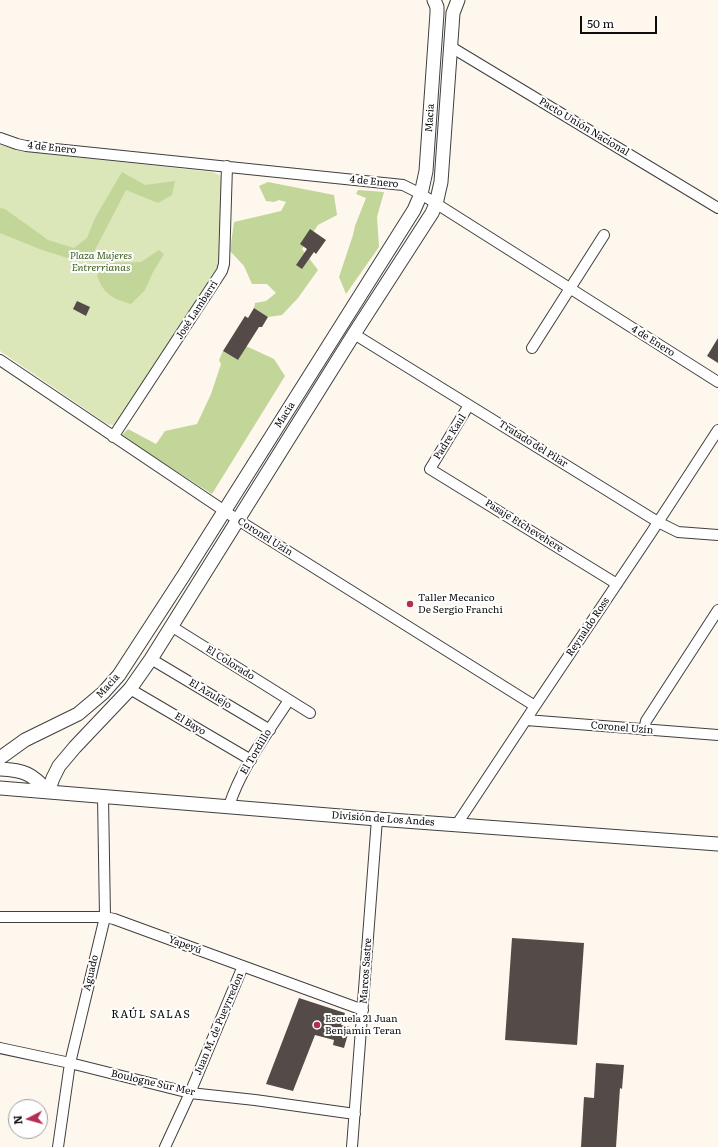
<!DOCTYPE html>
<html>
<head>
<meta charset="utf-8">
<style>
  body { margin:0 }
  #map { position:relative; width:718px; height:1147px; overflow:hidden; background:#fef7ed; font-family:Literata,serif }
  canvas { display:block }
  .north { position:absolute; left:8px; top:1099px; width:40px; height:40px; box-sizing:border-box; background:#fff; border:1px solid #9e9e9e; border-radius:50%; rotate:264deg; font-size:11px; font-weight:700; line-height:16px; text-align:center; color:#0c0c0c }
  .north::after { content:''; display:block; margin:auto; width:14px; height:18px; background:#b42d53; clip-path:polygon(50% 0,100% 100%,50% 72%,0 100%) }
  .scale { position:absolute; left:580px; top:16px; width:77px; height:18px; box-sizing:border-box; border:2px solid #0c0c0c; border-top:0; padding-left:5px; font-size:12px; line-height:14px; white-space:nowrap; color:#0c0c0c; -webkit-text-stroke:3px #fff; paint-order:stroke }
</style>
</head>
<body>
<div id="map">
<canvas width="718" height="1147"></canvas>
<div class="north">N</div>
<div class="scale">50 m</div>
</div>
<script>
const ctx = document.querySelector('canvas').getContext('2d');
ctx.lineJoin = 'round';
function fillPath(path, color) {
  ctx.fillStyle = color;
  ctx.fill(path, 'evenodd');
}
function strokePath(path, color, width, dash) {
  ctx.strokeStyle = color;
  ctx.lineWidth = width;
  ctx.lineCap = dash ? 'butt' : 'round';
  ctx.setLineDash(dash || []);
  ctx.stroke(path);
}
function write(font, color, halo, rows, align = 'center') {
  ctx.font = font + ' Literata,serif';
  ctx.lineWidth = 4;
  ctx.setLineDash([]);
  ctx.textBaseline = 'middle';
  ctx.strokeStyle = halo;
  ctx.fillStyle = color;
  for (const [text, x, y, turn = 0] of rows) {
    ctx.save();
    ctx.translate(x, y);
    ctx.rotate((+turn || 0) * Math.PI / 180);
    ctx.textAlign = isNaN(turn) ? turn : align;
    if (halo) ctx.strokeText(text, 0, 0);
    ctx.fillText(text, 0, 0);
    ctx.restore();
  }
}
fillPath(new Path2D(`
  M0,145l21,6 191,21 8,3 2,8 -3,81 -100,156 -6,5 -6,-1 -107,-73z`), '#dbe6b9');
fillPath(new Path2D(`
  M122,172l23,13 30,-4 -3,14 -14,8 -32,-13 -32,62 -20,8 -32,-10 -42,-17v-25l5,1 43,31 26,8 13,-10 8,-20z
  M268,182l66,13 3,20 -19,10 -16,24 16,21 -20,28 -16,17 -14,2 -14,-9 1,-5 11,-2 10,-8 -9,-9h-15l-8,-18 -14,-15 4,-29 47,-11 5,-9 -7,-2 -5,2 -8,-1 -7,-15z
  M358,190l26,2 -7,25 2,30 -33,47 -7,-17 14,-42 2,-9 11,-28 -10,-4z
  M159,250l5,4 -11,18 -8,18 -14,14c-18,-5 -28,-10 -34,-29l7,-12 37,-1z
  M246,346l28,13 11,17 -73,118 -91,-58 7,-7 28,15 9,-13 32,-7 14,-30 10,-30 -2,-4 4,-9 15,9z`), '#c3d699');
fillPath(new Path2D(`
  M310,229l16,11 -10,14 -2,-2 -12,17 -6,-4 11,-16 -7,-5z
  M77,301l13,6 -4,9 -13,-7z
  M254,308l14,9 -6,10h-3l-21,33 -15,-9 22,-35 3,2z
  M718,338v25l-11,-7z
  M512,938l72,5 -7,102 -72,-5z
  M299,998l46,15 -4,12 9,2 -6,21 -11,-3 1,-5 -19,-5 -22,56 -27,-7z
  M596,1063l28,2 -2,24 -2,-1 -4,59h-35l3,-50 10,1z`), '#544b49');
const minor = new Path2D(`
  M451,47l267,161
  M0,138l17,6 9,2 377,39 18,9 297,188
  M354,334l304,188 20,10 40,3
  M532,348l72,-113
  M0,360l238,160 297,186
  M469,405l-39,64 187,115
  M113,437l109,-166 2,-7 3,-98
  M171,626l139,87
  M151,659l119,71
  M130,689l121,71
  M526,720l192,15
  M644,730l2,-9 72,-111
  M229,806c12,-38 38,-72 60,-106
  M457,824l78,-118 116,-173 67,-103
  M0,917h105l9,2 249,91
  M0,1048l70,15 120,30 65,7 100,14
  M58,1147l12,-84 35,-146 -2,-120
  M165,1147l25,-54 53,-127
  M352,1147l25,-328`);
const tertiary = new Path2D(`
  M0,758l25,-18 53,-26 25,-21 16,-18 65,-100 230,-365 7,-16 5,-23 11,-158v-6l-3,-7
  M0,769c24,1 33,5 48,23
  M0,788l377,31 341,25
  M48,792l5,-14 6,-12 16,-19 55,-58 21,-30 203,-325 78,-121 4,-9 5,-22 12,-169 5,-13`);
strokePath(minor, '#3f3f3f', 12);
strokePath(tertiary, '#3f3f3f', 15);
strokePath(minor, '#fff', 10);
strokePath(tertiary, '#fff', 13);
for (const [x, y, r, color] of [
  [410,604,4,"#b42d53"],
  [317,1025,4,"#b42d53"]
]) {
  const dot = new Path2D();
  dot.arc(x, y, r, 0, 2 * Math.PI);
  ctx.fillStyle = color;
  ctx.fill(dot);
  strokePath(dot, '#fff', 1.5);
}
write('10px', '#0c0c0c', '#fff', [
  ["Macia",430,118,-86],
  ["Pacto Unión Nacional",584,127,31],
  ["4 de Enero",52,148,6],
  ["4 de Enero",374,182,6],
  ["José Lambarri",197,310,-57],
  ["4 de Enero",653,341,32],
  ["Macia",285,415,-58],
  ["Padre Kaul",450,437,-58],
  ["Tratado del Pilar",533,444,32],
  ["Pasaje Etchevehere",524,526,32],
  ["Coronel Uzín",265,537,32],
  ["Reynaldo Ross",588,627,-56],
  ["El Colorado",230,663,32],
  ["Macia",108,686,-48],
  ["El Azulejo",210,694,31],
  ["El Bayo",190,724,31],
  ["Coronel Uzín",622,728,5],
  ["El Tordillo",256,752,-59],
  ["División de Los Andes",383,819,4],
  ["Yapeyú",185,945,20],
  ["Marcos Sastre",366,971,-86],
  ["Aguado",91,973,-77],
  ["Juan M. de Pueyrredon",219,1024,-67],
  ["Boulogne Sur Mer",153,1083,13]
]);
write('italic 10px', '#3d6021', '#fff', [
  ["Plaza Mujeres",101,256],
  ["Entrerrianas",101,268]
]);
write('10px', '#0c0c0c', '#fff', [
  ["Taller Mecanico",418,598],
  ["De Sergio Franchi",418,610],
  ["Escuela 21 Juan",325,1019],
  ["Benjamin Teran",325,1031]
], 'left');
ctx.letterSpacing = '1px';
write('11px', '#0c0c0c', '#fff', [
  ["RAÚL SALAS",151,1015]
]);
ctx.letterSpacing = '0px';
</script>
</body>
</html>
